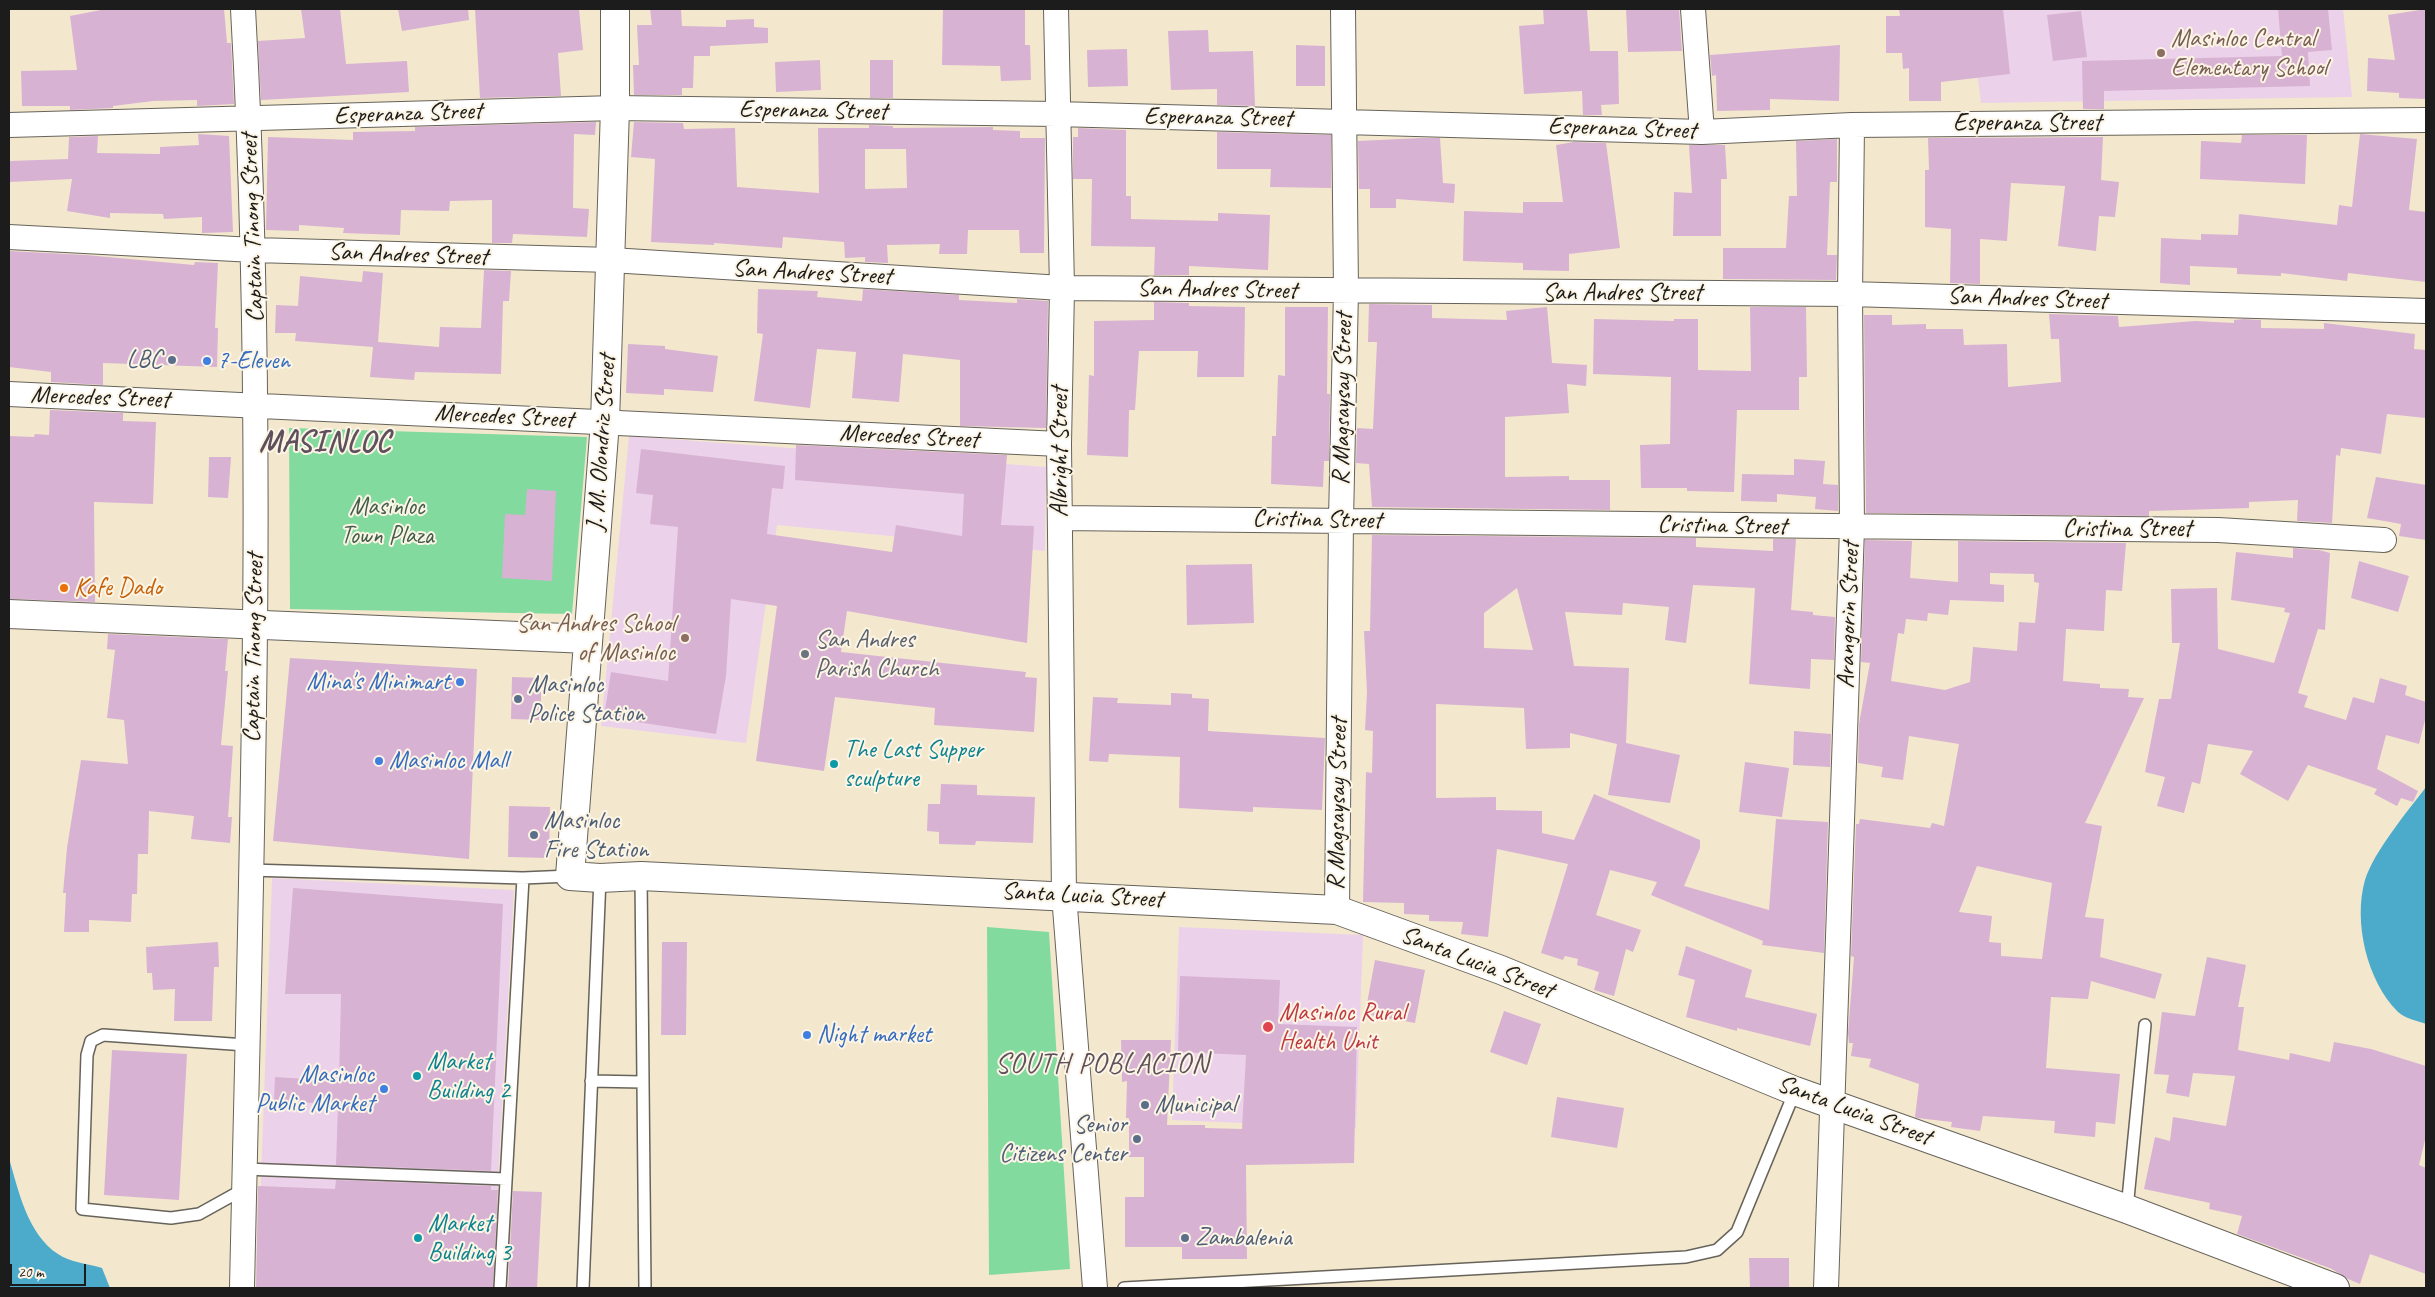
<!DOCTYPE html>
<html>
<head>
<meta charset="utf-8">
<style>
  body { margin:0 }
  #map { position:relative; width:2435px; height:1297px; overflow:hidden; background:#f3e8ce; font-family:Caveat,sans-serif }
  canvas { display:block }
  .frame { position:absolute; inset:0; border:10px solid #1c1c1c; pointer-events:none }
  .scale { position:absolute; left:10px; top:1264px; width:76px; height:22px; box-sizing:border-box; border:2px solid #1c1c1c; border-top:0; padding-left:6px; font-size:15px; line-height:18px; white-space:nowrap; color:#1c1c1c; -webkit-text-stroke:4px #fcf5e5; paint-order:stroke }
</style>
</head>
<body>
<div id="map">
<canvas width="2435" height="1297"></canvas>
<div class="frame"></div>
<div class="scale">20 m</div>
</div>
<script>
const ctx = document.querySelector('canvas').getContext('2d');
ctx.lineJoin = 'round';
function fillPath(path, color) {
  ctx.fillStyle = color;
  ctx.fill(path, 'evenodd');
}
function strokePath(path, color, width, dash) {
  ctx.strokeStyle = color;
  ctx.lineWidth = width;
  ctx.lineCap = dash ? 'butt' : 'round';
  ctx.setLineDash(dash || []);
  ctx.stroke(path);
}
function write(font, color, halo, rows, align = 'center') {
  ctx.font = font + ' Caveat,sans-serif';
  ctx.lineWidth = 4;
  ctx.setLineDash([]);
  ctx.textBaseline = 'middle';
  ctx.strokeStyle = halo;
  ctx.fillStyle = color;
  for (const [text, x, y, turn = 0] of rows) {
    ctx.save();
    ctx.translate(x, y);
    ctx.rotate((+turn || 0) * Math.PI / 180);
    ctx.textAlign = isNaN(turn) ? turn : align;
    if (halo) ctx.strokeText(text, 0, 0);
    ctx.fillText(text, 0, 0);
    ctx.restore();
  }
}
fillPath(new Path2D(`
  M1969,9h374l9,88 -371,6z
  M629,436l417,31 -1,84 -268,-26 -31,218 -145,-17z
  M272,878l242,12 -22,398h-235z
  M1179,927l184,8 -7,193 -184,-8z`), '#ecd1ea');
fillPath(new Path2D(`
  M289,428l298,9 -15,177 -282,-5z
  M987,927l62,5 21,337 -81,6z`), '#82da9e');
fillPath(new Path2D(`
  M2426,787v237c-8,-3 -22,-6 -28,-12 -31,-31 -45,-90 -33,-132 9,-29 43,-69 61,-93z
  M9,1158c9,32 19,77 49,96 11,8 31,10 44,14l8,20h-101z`), '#4cabcb');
fillPath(new Path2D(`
  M106,9h118l3,34h4l3,61 -37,2v-6l-44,1 -40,5v2l-43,2v-4h-48l-1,-35 56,-1 -7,-54z
  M301,9h39l6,55 61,-3 2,31 -148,8 -3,-59 47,-3z
  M398,9h70l1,11 -67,11z
  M475,9h104l4,41 -25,3 3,43 -81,2z
  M650,9h31l1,17 44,1v-7l28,-1v8l14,1v15l-58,3v10h-16l-1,32h-11v7h-48l-1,-30h6l-2,-40h15z
  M943,9h82v36h5l1,35 -30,1 -1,-15 -58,-1z
  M1543,9h44l3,42h28l1,53 -18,1 1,10h-19l-1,-24 -58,3 -5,-68 25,-2z
  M1626,9h53l3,42 -54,1z
  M1899,9h104l7,65 -69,8v19h-32v-33l-6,1 -1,-16h-16v-37h14z
  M2278,9h50l4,41 -24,2 2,34 -206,5v18h-21l-1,-48 200,-5z
  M2426,9v90l-27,-1v-5l-32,-2 1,-33 27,2 -7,-45z
  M2081,11l6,46 -34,4 -6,-46z
  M1208,30l1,22 44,-1 2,55 -38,-1v-16l-46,1 -3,-59z
  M1296,45l29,1v40h-29z
  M1840,45l-1,56 -69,-2v11l-53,1 -1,-36 -4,1 -2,-21z
  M1127,49l1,37 -40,1 -1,-37z
  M820,60l1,30 -45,2 -1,-30z
  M870,60h23v38h-23z
  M596,122l-1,13 -21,-1 -1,74 16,1 -2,28 -74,-3 -1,9h-20v-43l-42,1 -1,10 -48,-1 -1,25 -57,-2 1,-5 -45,-3v6l-33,-1 2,-93 85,3v-8l62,-1v-4z
  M634,122l49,1 1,6 51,-1 2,59 82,6 -1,-65h51v-3l24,1v2l100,-1v3l27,1v7h25l-1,115h-24l-1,-23h-51l-1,24h-28l1,-10 -53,1 1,18 -23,-1v-5l-20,1 -1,-16 -61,-5 -1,11 -68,-5v2l-63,-3 4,-83 -24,-2zM865,149h41l1,39 -42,1z
  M1078,128l48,2v66h5v23l87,2v-8l52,2 -2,55 -79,-4v9h-35l1,-28 -64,-1 1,-67h-19v-42h5z
  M1217,132l114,3v53l-61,-1 1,-18h-54z
  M198,134l31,2 4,96 -31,1v-16l-38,2 -1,-5 -53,-1v5l-43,-7 5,-32 -62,3 -1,-21 59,-2 1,-22 29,-1 -1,17 63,1v-7l39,-2z
  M2360,134l57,5 -8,71 17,2v70l-78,-9 -1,8 -66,-8v3l-44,-2v-6l-47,-2v19l-30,-2 1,-45 40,2v-6l37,1 1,-21 98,11 2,-20 13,2z
  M2242,135h65l-2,49 -105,-5 1,-38 40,2z
  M2103,137l-2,43 18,2 -4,35 -16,-1 -3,35 -38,-5 7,-60 -54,-3 -4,58 -27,-2v45l-30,-1 1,-54 -26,-2v-57h4l-1,-32z
  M1420,138h20l3,45 12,1 -1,19 -58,-4v9h-26v-19h-11l-1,-48z
  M1837,139v43h-7l-3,73h10l-1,25 -113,-1v-31h63l3,-52h8l-1,-55z
  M1574,142l32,1 14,105 -51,6v17l-46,-1v-7l-60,-2 1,-50 59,2v-11h40l-7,-57z
  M1689,145h36l2,34h-6v57h-48l1,-44 18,1z
  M9,251l77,4 108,10 1,-3 23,1 -3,65h3l-1,39 -114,-4v22l-52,-3v-10l-42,-5z
  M484,270l27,1 -2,30h-6l-2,73 -86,-2 -1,8 -44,-3 3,-30 -78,-6 1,-8h-21l1,-28 22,1 2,-30 62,6 1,-11 20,2 -5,69 61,5 1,-20 41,1z
  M758,289l60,2 -1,6 45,4 1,-12 96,6v5l58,3v-4l31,2 -2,127 -86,-2v-66l-57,-6 -4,48 -47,-4 4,-46 -39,-3 -7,59 -56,-7 9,-67 -6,-1z
  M1154,302l35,1v3l56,1 -1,70h-47l1,-26h-59l-4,59h-6l-1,47 -41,-2 2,-80 5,1v-55l60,-1z
  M1369,304l63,1v13l75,2 -1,-9 41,-4 5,56 35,2 -1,21 -19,-2 2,29 -64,4v60l64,-1v4h41v30l-238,-3 -3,-43 -13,-1 1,-35 16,1 4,-87h-9z
  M1285,307h43l-1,87h3l-1,67h-5l-1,26 -52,-3 1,-48h4l2,-61 7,1z
  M1750,307h56l1,70h-8v33h-62l-3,82 -47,-1v-3h-46l-1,-43 30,-1 1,-67 -78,-3 1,-55 80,2v-2h24v51l53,1z
  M2049,314l69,2 1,11 76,-6 39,2v-3l9,-1 18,1v8l63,1v-6l91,11 -1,15 12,1v68l-39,-4 -6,40 -40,-6 -1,8 -4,-1 -4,68 -35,-2 1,-21 -49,2v6l-100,3v5l-283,-3 -2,-198h28v10l34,-1v5h37l1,16 43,-1 1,43 53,-5 -2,-43h-8z
  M628,344l37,2v3l53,7 -5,36 -49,-3v6l-38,-2z
  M50,410l73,3v8l33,1 -3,82 -59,-2 1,100 -86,-3v-163l25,1 1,-3 14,1z
  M796,445l211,10 -6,70 33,1 -7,117 -180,-32 -6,41 185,20 -1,5 12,1 -3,54 -100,-7 1,-17 -100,-11 -11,74 -68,-10 21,-155 -46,-7 -5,77 -10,58 -112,-17 7,-45 57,9 10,-154 -28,-3 3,-29 -17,-2 5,-44 144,17 -2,23 -11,-1 -5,46 125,18 4,-27 66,11 2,-42 -169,-14z
  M209,457h22l-3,41 -20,-1z
  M1794,459l31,2 -2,23 15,1v26l-23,-2 1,-12 -39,-3v8l-36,-1 1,-27 52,1z
  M2376,477l50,8v55l-27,-4 2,-12 -34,-6z
  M527,489l29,2 -4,90 -50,-3 3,-64 20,1z
  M1372,535l324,3v9l77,4v-12h23l-5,71 22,2v3l22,2 -1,43 -23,-1 -1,30 -61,-5 6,-96 -62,-3 -7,58 -21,-3 4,-33 -46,-4 -1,12 -57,-3 9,54 55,2 -3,75 54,12 -10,48 -62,-8 9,-51 -47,-11v15l-44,1 -2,-41 -88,-4v94l60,-1v13l46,1v22l32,7 20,-46 106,46v8l-16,38 85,24 7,-91 52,3 -4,131 -62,-8 1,-4 -112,-46 6,-13 -47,-12 -14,45 45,15 -8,22 -7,-3 -12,47 -20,-6 5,-18 -22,-7 1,-6 -13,-3 -2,4 -22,-7 27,-89 -71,-15 -9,88 -27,-3 2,-12 -34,-1v-6l-25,-1v-11l-41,-1 3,-130 6,1 1,-42 -8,-1 2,-38 -3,-61h6zM1517,588l16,62 -49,-2v-35z
  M1865,540l47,1 -2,37 48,4v-41l168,2 -4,48 -16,-1 -2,41 -38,-2 -3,52 37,3v4l29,1 -1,8 16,1 -59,125 17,3 -17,91 19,2 -4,38 62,17 -7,25 -64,-18 -3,18 -37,-2 -5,71 74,6 -5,50 -19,-2 -1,15 -41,-4 1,-12 -72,-5 -3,15 -29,-4 1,-5 -35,-4 -2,-1 4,-33 -50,-17 2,-8 -20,-3 2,-13h-4l-1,-10 6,-76 -3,-1 5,-132h3l1,-5 70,9 2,-5 12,3 15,-82 -50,-8 -6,44 -22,-3 2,-10 -25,-4 1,-39 11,-61 -9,-1zM1990,573l44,1v8l5,1 -4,40 -16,-1 -2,29 -44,-4 -3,35 -25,8 -54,-9 7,-48 6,1 2,-15 21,2 1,-8 20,2 2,-15 54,2v-17l-14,-1zM1977,866l75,17 -10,76 -41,-3v-13l-12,-1 3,-26 -33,-4z
  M2293,548l26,2 11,3 -5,77 -7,-1 -20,64 10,3 -4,11 42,13 7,-23 21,6 6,-25 27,8 -2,9 21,7v14l-7,28 -33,-9 -9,34 41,22 -5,11 -12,-4 -4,8 -23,-12 3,-5 -69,-24 -20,36 -48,-27 13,-23 -45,-7 -8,40 -8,-2 -8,31 -27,-7 8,-29 -20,-5 14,-73h12l9,-56h-8l-1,-54 46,-1 1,61 56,14 16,-50 -6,-1 1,-4 -54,-8 5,-48 57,6z
  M2359,561l50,15 -11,36 -47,-14z
  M1252,564l2,59 -67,2 -1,-60z
  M108,634l120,5 -3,32h3l-7,74 12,1 -5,71h4l-2,26 -39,-4 3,-23 -45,-5 -1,43h-10l-1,40h-5l-1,28 -42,-2v12h-25l2,-39h-3l4,-45 14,-88 47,4 -4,-44 -17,-2 8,-68 -8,-1z
  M290,658l187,11 -8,190 -196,-18z
  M512,677l29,1v42l-30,-1z
  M1171,693l21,1v4l17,1 -1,32 117,7 -3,72 -69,-3v5l-74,-4 1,-51 -71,-3 -1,8 -19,-1 4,-64 25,1 -1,5 54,2z
  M1794,731l37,3 -1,33 -37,-2z
  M1745,762l44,6 -7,49 -43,-5z
  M941,784l36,1v10l58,2 -2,46 -57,-2 -1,4 -36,-1v-12l-12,-1 1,-27h12z
  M509,806l41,1 -1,51 -41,-1z
  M293,888l210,16 -12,267 -155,-6 2,-60 -64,-5 1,-23 64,4 2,-87h-56z
  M218,942l1,25h-5l-2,54h-38l1,-32 -22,1 -1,-17h-5l-1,-26z
  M662,942h25l-1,93h-25z
  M1686,946l66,24 -7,27 72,17 -7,32 -73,-18v3l-51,-14 9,-37 -17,-5z
  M2207,957l39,8 -8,42h6l-6,43 51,10 1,-7 40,9 4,-20 37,7 55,17v70l-7,29 7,3v106l-56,-20 -10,30 -12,-5 -16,-10 -95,-35 5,-18 -33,-7 1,-6 -66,-14 11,-52 15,4 3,-24 53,9 9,-50 -42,-3 -4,24 -23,-4 3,-18 -15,-1 8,-62 33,4z
  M1375,960l50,10 -10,53 -50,-9z
  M1180,976l100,4 -2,44 79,3 -3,136 -108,2 1,94h-65v-12h-57v-50h19v-40h-15v-39h-3l1,-37 -5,1 -1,-42h50l-4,85h38v3l37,1 4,-74 -68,-3z
  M1504,1011l37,13 -14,41 -37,-13z
  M112,1050l75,4 -8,146 -75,-5z
  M1557,1097l67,11 -7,40 -66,-11z
  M336,1180l155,6v4h7l-5,98h-237l2,-102 77,3z
  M513,1191l29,1 -5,96h-29z
  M1749,1258h40v30h-39z`), '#d8b2d3');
const service = new Path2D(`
  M250,870l273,8 47,-2
  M641,876l4,412
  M591,1081l51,1
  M244,1169l262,10
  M244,1189l-45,25 -28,4 -89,-9 5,-154 4,-14 12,-6 143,10
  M2127,1209l18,-184
  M500,1288l23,-410
  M583,1288l17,-410
  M1124,1288l562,-31 31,-7 20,-18 58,-141`);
const minor = new Path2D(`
  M1056,9l6,279 -3,156 5,451 31,393
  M1693,9l9,123
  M9,125l606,-17 442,6 645,18 150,-7 574,-5
  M9,237l245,13 357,10 451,28 788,6 576,17
  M9,394l1050,50
  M1060,518l1158,12 166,10
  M1337,910l4,-390 5,-229 -3,-282
  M242,1288c9,-426 25,-853 1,-1279
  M1826,1288l26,-760 -2,-234 2,-169`);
const tertiary = new Path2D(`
  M615,9v99l-10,314 -35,454 30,2 41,-2 696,34 164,60 294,121 332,118 208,79
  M9,614l579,25`);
strokePath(service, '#67635a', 14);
strokePath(minor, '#67635a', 26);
strokePath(tertiary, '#67635a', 30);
strokePath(service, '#fff', 11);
strokePath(minor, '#fff', 24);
strokePath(tertiary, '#fff', 28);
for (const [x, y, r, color] of [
  [2161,53,5,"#8d6e63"],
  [172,360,5,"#5c6f8a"],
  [207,361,5,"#3f7fe0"],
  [64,588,5,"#e8710a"],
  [685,638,5,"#8d6e63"],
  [805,654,5,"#6b7280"],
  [460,682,5,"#3f7fe0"],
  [518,699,5,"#5c6f8a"],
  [379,761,5,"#3f7fe0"],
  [834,764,5,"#0f9aa8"],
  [534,835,5,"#5c6f8a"],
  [1268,1027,6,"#e0444e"],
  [807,1035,5,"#3f7fe0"],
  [417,1076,5,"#0f9aa8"],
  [384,1089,5,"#3f7fe0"],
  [1145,1105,5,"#5c6f8a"],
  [1137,1139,5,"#5c6f8a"],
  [418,1238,5,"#0f9aa8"],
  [1185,1238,5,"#5c6f8a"]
]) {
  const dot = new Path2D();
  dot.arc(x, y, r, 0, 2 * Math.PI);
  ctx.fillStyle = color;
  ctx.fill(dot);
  strokePath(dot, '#fcf5e5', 2);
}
write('25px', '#785e54', '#fcf5e5', [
  ["Masinloc Central",2171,39],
  ["Elementary School",2171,68],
  ["San Andres School",675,624,"right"],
  ["of Masinloc",675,653,"right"]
], 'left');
write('25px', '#1c1c1c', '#fcf5e5', [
  ["Esperanza Street",813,111,1],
  ["Esperanza Street",408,114,-2],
  ["Esperanza Street",1218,118,1],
  ["Esperanza Street",2027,123],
  ["Esperanza Street",1622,129,2],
  ["Captain Tinong Street",253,228,-92],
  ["San Andres Street",408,255,2],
  ["San Andres Street",812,273,3],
  ["San Andres Street",1217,290,1],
  ["San Andres Street",1622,293],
  ["San Andres Street",2027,299,2],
  ["Mercedes Street",100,398,2],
  ["R Magsaysay Street",1343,399,-89],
  ["Mercedes Street",504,417,3],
  ["Mercedes Street",909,437,3],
  ["J. M. Olondriz Street",602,443,-86],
  ["Albright Street",1060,452,-90],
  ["Cristina Street",1317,520,1],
  ["Cristina Street",1722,526,1],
  ["Cristina Street",2127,529],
  ["Arangorin Street",1849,615,-88],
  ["Captain Tinong Street",254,648,-89],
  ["R Magsaysay Street",1338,804,-89],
  ["Santa Lucia Street",1082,896,3],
  ["Santa Lucia Street",1477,963,21],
  ["Santa Lucia Street",1854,1111,20]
]);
write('25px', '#4e5e75', '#fcf5e5', [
  ["LBC",162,360,"right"],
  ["Masinloc",528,685],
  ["Police Station",528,714],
  ["Masinloc",544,821],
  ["Fire Station",544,850],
  ["Municipal",1155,1105],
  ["Senior",1127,1125,"right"],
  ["Citizens Center",1127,1154,"right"],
  ["Zambalenia",1195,1238]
], 'left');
write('25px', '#366cbe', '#fcf5e5', [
  ["7-Eleven",217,361],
  ["Mina's Minimart",450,682,"right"],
  ["Masinloc Mall",389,761],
  ["Night market",817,1035],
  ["Masinloc",374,1075,"right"],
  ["Public Market",374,1104,"right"]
], 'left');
write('25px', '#405e4a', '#fcf5e5', [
  ["Masinloc",387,507],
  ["Town Plaza",387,536]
]);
write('25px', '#c56008', '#fcf5e5', [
  ["Kafe Dado",74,588]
], 'left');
write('25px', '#5b616d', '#fcf5e5', [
  ["San Andres",815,640],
  ["Parish Church",815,669]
], 'left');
write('25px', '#0d838f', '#fcf5e5', [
  ["The Last Supper",844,750],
  ["sculpture",844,779],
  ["Market",427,1062],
  ["Building 2",427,1091],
  ["Market",428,1224],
  ["Building 3",428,1253]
], 'left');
write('25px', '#be3a42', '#fcf5e5', [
  ["Masinloc Rural",1279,1013],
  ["Health Unit",1279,1042]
], 'left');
ctx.letterSpacing = '1px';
write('28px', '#5e505c', '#fcf5e5', [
  ["SOUTH POBLACION",1102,1065]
]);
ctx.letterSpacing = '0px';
ctx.letterSpacing = '1px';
write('bold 30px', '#5e505c', '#fcf5e5', [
  ["MASINLOC",325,443]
]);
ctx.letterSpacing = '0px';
</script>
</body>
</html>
